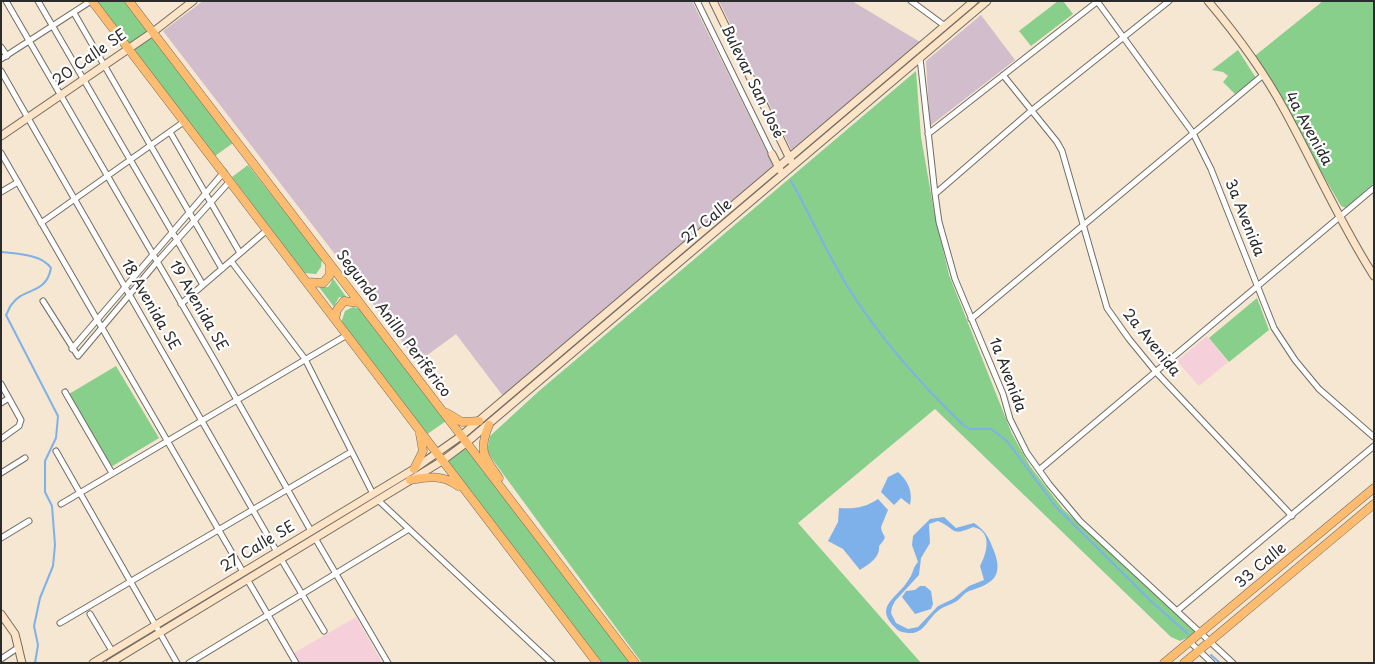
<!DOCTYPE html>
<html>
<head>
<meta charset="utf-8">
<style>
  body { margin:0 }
  #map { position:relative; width:1375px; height:664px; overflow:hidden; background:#f5e7d1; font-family:"Playpen Sans",sans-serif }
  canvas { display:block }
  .frame { position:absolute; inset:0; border:2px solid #2b2b2b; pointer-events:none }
</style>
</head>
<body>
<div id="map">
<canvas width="1375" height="664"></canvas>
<div class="frame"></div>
</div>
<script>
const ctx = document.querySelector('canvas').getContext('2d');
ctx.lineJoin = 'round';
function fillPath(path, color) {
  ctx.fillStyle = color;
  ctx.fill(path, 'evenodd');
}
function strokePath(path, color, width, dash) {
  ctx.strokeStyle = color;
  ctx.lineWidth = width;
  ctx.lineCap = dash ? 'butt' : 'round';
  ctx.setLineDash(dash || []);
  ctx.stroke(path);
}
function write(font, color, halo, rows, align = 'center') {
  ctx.font = font + ' "Playpen Sans",sans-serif';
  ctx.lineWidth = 4.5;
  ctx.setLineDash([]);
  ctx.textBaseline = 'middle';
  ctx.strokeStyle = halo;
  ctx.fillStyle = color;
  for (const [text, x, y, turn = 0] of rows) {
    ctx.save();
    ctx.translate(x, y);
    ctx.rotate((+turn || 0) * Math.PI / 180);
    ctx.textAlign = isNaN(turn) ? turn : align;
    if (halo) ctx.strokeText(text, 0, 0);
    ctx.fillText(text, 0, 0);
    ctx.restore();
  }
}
fillPath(new Path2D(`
  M1207,336l21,26 -29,24 -22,-25z
  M356,617l26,46h-83l-5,-10z`), '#f5cfda');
fillPath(new Path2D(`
  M203,1h489l82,165 -271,230 -47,-62 -38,28 -255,-331z
  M719,1h133l68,41 -128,109z
  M981,15l34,45 -85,66 -4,-65z`), '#d1bdcb');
fillPath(new Path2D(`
  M93,1h36l22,31 -23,15z
  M1058,1h5l10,13 -42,32 -12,-15z
  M1323,1h51v182l-28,25 -5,-2 -85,-148v-3z
  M151,36l82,107 -18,13 -82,-107z
  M1238,50l18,28 -21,16 -12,-12 5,-6 -5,-4 -11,-2z
  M916,71l5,66 13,74 15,64 63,159 18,32 33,43 135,124 -18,8 -9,-4 -236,-228 -137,114 123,140h-279l-155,-211 3,-16 49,-45z
  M248,165l74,94 -1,8 -5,7 -12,-1 -72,-96z
  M332,277l15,21 -8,-1 -5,10 -15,-20h9l3,-4z
  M1257,298l12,32 -40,32 -20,-24z
  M353,307l7,2 86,112 -20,14 -85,-112 4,-12z
  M116,366l43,72 -48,29 -42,-73z
  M466,444l164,219h-31l-156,-202z`), '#88cf8b');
fillPath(new Path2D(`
  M898,472c10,9 15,19 12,33l-9,-7 -7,7 -13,-13 7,-15z
  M878,499l10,11 -7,17c1,11 9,7 -2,19 1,12 -10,18 -19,24l-17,-21 -15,-8 10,-19 1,-14c16,1 25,0 39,-9z
  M944,517l12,11 18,-5c12,8 15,15 20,28 10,26 -2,33 -25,40 -5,2 -8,7 -12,10 -6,4 -13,5 -18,9 -15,12 -15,29 -40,21 -29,-25 -1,-32 10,-52 4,-5 4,-12 9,-17l-6,-17 1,-9 17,-17zM938,521c19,8 12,16 35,6 20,4 14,26 7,39l4,14 -15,6 -16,13 -15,7 -20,21 -10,2 -12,-6 -5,-10 1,-6 3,-6 24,-26 2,-17 9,-15 -1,-19z
  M920,586h5l6,5 2,13 -2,5 -16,5 -13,-17 4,-6 9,-1z`), '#7eb1ea');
strokePath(new Path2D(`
  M791,181c21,37 38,78 62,114 31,48 69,90 110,130l7,4h21l16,12 49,66 96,95 36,32
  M1,252c16,2 40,2 50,16 -5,27 -27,19 -39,36 -3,3 -4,8 -6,11l52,101 -2,22 -11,23v31l7,14 3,39 -2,21 -13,32 -6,28 4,19 -3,18
  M1211,655l9,8`), '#7eb1ea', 2);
const street = new Path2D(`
  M6,1l210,362 95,168
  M38,1l165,284
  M697,1l75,153
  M911,1l34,25
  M1097,1l96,132 18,36 63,159 21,32 24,29 55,48
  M74,13l148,256
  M1,47l6,9
  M920,58l15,136 4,28 16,57 48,115 7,25 17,34 22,31 31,37 153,142
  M1,59l90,-58
  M1,71l276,481
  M1003,75l54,67 5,9 45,157 22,31 27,33 136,144
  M170,132l70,121
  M928,134l170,-133
  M1,153l242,419
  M1,192l17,-10
  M935,194l96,-83 138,-110
  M41,223l144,-102
  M231,261l74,98 68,135
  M43,301l35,55 79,-94 73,-81
  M181,304l86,-74
  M971,319l291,-243
  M72,349l152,-177
  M1,384l20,36 -2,6 -18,13
  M65,392l47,81
  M1,403l8,-5
  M56,451l121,212
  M1039,470l335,-282
  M1,473l24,-15
  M378,500l174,163
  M61,504l286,-169
  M1,538l28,-17
  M315,538l73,125
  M281,559l43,72
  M247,579l49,84
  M1178,610l196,-164
  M90,614l22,37
  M60,623l291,-171
  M1190,642l22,21
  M1,659l18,-12
  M189,663l220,-134`);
const secondary = new Path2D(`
  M713,1l78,160
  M1208,1c28,33 56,71 77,110 30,55 55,112 89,165
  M1,136l152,-104 40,-31
  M772,154l8,16
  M1,614l14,20 7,29
  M93,663l321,-194 47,-33 513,-435
  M110,663l332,-202 24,-18 521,-442`);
const primary = new Path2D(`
  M92,1l505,662
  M129,1l506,662
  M307,282l16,1 7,-8v-11
  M335,319l2,-9 7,-9 15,2
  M447,413l15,9 17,-1
  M489,425c-11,26 -5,32 10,53
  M414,469l9,-18 -3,-17
  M410,480c19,-3 32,-6 48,6
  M1164,663l210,-175
  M1184,663l190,-159`);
strokePath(street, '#726d65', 7);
strokePath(secondary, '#726d65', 9);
strokePath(primary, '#726d65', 9);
strokePath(street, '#fff', 5);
strokePath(secondary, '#fee4c6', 7);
strokePath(primary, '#fdbc70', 8);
write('15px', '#2b2b2b', '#fff', [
  ["20 Calle SE",90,58,-35],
  ["Bulevar San José",752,82,64],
  ["4a Avenida",1308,129,61],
  ["3a Avenida",1244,218,68],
  ["27 Calle",707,222,-40],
  ["18 Avenida SE",150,305,60],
  ["19 Avenida SE",198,306,60],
  ["Segundo Anillo Periférico",393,324,53],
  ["2a Avenida",1151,343,51],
  ["1a Avenida",1007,375,69],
  ["27 Calle SE",258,547,-31],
  ["33 Calle",1261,566,-40]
]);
</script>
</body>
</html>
